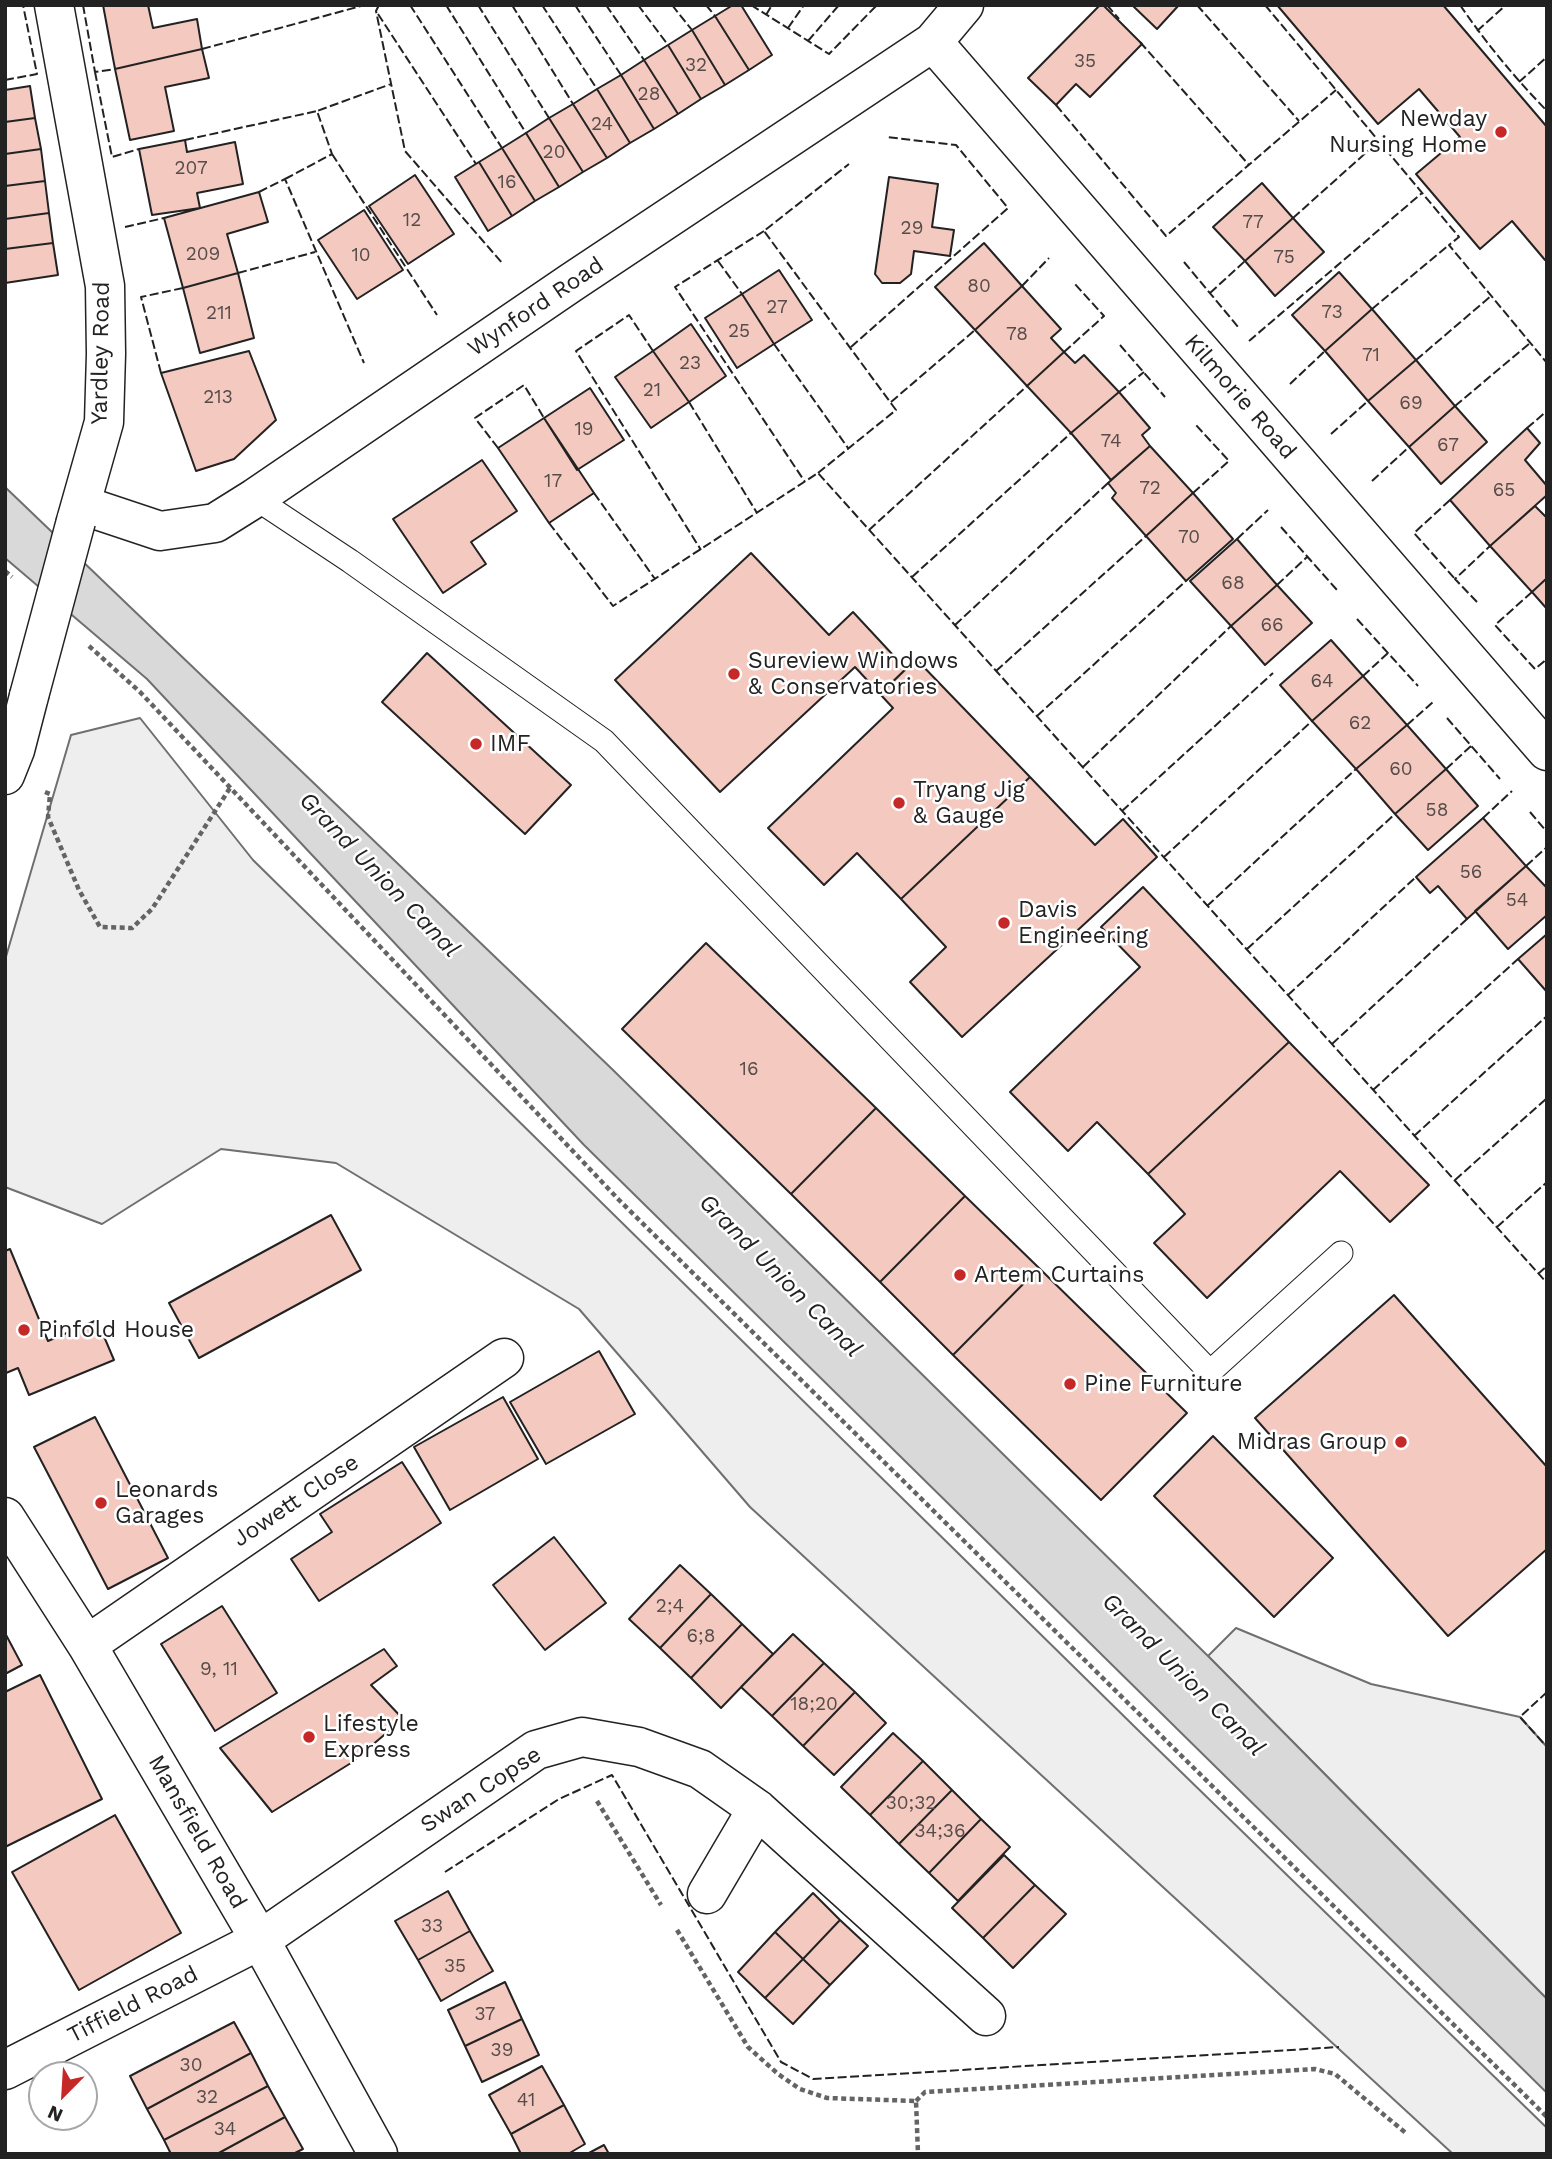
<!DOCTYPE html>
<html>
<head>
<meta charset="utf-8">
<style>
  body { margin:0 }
  #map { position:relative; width:1552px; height:2159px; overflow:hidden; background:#fff; font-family:"Work Sans",sans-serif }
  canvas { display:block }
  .frame { position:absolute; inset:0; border:7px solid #222; pointer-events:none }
  .north { position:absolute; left:28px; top:2061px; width:70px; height:70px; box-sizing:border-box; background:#fff; border:2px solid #a7a7a7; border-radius:50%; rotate:204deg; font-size:19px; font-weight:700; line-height:28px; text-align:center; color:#222 }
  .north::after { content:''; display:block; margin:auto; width:24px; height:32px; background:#c62828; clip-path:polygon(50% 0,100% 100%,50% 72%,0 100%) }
</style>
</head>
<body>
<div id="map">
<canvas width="1552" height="2159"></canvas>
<div class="frame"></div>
<div class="north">N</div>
</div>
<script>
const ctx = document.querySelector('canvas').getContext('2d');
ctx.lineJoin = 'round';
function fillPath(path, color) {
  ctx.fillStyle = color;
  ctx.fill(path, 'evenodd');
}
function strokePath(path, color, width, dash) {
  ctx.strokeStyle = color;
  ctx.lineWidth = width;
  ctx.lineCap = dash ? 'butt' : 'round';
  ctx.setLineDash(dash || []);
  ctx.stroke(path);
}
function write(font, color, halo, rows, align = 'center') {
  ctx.font = font + ' "Work Sans",sans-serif';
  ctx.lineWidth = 5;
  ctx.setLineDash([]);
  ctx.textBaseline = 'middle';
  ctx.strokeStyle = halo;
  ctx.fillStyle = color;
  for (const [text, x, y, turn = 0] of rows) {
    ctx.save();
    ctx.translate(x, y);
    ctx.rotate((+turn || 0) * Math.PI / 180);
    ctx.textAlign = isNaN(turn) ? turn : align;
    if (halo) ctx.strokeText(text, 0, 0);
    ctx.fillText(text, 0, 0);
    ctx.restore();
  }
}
const green = new Path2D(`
  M140,718l113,142 887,872 407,396v26h-94l-703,-647 -171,-198 -243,-146 -115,-14 -119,75 -97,-37v-227l66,-225z
  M1236,1628l135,56 149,33 27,30v252l-339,-343z`);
fillPath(green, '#eee');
strokePath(green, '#6f6f6f', 2);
const water = new Path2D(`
  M5,487l608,583 595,586 339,343v94l-963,-948 -437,-466 -142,-121z`);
fillPath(water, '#d9d9d9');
strokePath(water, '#6f6f6f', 2);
const building = new Path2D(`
  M103,5h45l5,23 44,-9 5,30 -87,20z
  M733,5h8l31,50 -23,15 -34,-54z
  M1100,5h3l39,39 -52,53 -14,-13 -20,21 -28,-27z
  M1132,5h47l-22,24z
  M1277,5h166l104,122v132l-2,1 -33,-39 -32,28 -64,-75 44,-37 -41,-48 -41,35z
  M715,16l34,54 -24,15 -33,-55z
  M692,30l33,55 -24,14 -33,-54z
  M668,45l33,54 -23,15 -34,-54z
  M202,49l7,29 -44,9 9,44 -44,9 -15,-71z
  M644,60l34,54 -24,15 -33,-54z
  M621,75l33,54 -24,14 -33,-54z
  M30,86l5,32 -30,4v-32z
  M597,89l33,54 -23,15 -34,-54z
  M573,104l34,54 -24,14 -34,-54z
  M35,118l6,31 -36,5v-32z
  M549,118l34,54 -24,15 -33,-54z
  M526,133l33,54 -24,14 -33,-53z
  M185,140l2,12 48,-10 8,42 -46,9 3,15 -48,7 -13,-66z
  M502,148l33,53 -23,15 -33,-54z
  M41,149l4,32 -40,5v-32z
  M479,162l33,54 -24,15 -33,-54z
  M415,175l39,59 -46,30 -39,-58z
  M889,177l49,7 -6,43 22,3 -4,26 -36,-5 -3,23 -11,9h-18l-7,-9z
  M45,181l4,32 -44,6v-33z
  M1262,183l31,35 -48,43 -32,-34z
  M259,192l9,30 -41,12 11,39 -55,15 -19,-70z
  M364,210l39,60 -46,29 -39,-59z
  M49,213l4,30 -48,6v-30z
  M1293,218l31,34 -49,44 -30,-35z
  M53,243l5,32 -53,8v-34z
  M984,243l38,43 -47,44 -40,-43z
  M779,270l33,50 -38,24 -32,-50z
  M1339,272l33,37 -47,42 -33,-36z
  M238,273l16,65 -54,15 -17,-65z
  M1022,286l39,43 -10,9 13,14 -37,34 -52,-56z
  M742,294l32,50 -37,24 -32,-50z
  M1372,309l44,51 -48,41 -43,-50z
  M691,324l35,52 -37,26 -36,-51z
  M249,351l27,69 -42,39 -38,12 -35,-98z
  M653,351l36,51 -38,26 -36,-51z
  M1064,352l11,11 9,-8 35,37 -48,41 -44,-47z
  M1416,360l39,46 -46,41 -41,-46z
  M590,388l34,52 -47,30 -33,-52z
  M1119,392l31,36 -8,7 8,11 -39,34 -40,-47z
  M1455,406l32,36 -46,42 -32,-37z
  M544,418l50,75 -45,30 -51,-75z
  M1527,428l13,15 -15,17 22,26v9l-57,51 -40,-46z
  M1150,446l43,47 -47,43 -34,-38 4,-5 -8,-10z
  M482,460l35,51 -46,31 15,22 -43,29 -50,-74z
  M1193,493l40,46 -47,42 -40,-45z
  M1535,506l12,12v60l-15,14 -42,-46z
  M1237,539l40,46 -46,41 -41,-45z
  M751,553l78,82 24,-23 53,57 -26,25 -25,-27 -135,125 -105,-112z
  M1547,578v31l-15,-17z
  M1277,585l35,38 -47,42 -34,-39z
  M1331,640l32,36 -51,45 -32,-36z
  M427,653l144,132 -46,49 -143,-132z
  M916,659l114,118 -129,122 -44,-46 -33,32 -56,-57 125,-120 -13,-14z
  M1363,676l44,49 -51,44 -44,-48z
  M1407,725l39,44 -51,45 -39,-45z
  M1446,769l32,37 -50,44 -33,-36z
  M1030,777l65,68 28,-26 34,38 -195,180 -52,-55 36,-35 -45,-48z
  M1483,818l43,48 -59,53 -29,-33 -8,7 -14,-16z
  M1526,866l21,22v27l-39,34 -33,-38z
  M1143,887l146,155 -141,132 -51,-52 -29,29 -58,-59 130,-125 -39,-40z
  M1547,934v58l-29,-33z
  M706,943l170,165 -85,86 -169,-165z
  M1289,1042l140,143 -39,37 -50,-51 -133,127 -53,-55 31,-29 -37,-40z
  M876,1108l89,88 -85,86 -89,-88z
  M965,1196l74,72 -86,87 -73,-73z
  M331,1215l30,55 -162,88 -30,-55z
  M10,1249l38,92 49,-21 17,40 -85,35 -11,-27 -12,5 -1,-122z
  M1039,1268l148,145 -86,87 -148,-145z
  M1394,1295l153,172v82l-99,87 -193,-218z
  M599,1351l36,63 -89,50 -36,-62z
  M503,1397l35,62 -88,51 -36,-63z
  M95,1417l73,141 -60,31 -74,-142z
  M1213,1436l120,122 -59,59 -120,-121z
  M402,1462l39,61 -122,78 -28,-42 41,-27 -12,-18z
  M554,1537l52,66 -61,47 -52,-65z
  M680,1565l31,29 -51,54 -31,-29z
  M711,1594l31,30 -51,54 -31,-30z
  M222,1606l55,87 -62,38 -54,-87z
  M742,1624l31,30 -52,54 -30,-30z
  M5,1633l17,32 -17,9z
  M793,1634l31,29 -52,53 -31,-29z
  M384,1649l13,17 -26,19 32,34 -52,44 -79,49 -52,-64z
  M824,1663l31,29 -52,54 -31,-30z
  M40,1675l62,124 -97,48v-155z
  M855,1692l31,31 -52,52 -31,-29z
  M893,1733l30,28 -53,54 -29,-28z
  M923,1761l29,29 -53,54 -29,-29z
  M952,1790l29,29 -52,54 -30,-29z
  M115,1815l66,118 -102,57 -67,-118z
  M981,1819l29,28 -52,54 -29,-28z
  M1004,1855l31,30 -52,53 -31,-30z
  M1035,1885l31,29 -53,54 -30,-30z
  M448,1891l22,40 -52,29 -23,-39z
  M813,1893l27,27 -37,39 -28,-27z
  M840,1920l28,26 -38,39 -27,-26z
  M470,1931l23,40 -52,30 -23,-41z
  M775,1932l28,27 -38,39 -27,-26z
  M803,1959l27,26 -37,39 -28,-26z
  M505,1982l17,37 -57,27 -17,-36z
  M522,2019l17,36 -57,27 -17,-36z
  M234,2022l17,31 -104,56 -17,-33z
  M251,2053l17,33 -104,54 -17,-31z
  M542,2066l22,39 -53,29 -22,-39z
  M268,2086l17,31 -68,37h-46l-7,-14z
  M564,2105l21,39 -17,10h-47l-10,-20z
  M285,2117l18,32 -10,5h-76z
  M604,2145l5,9h-22z`);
fillPath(building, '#f3c9c0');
strokePath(building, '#222', 2);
const lane = new Path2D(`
  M255,498l95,63 254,180 606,631 131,-119`);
const street = new Path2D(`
  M933,42l614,709
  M82,505l78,26 55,-8 40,-25 317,-216 361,-240 31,-37
  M5,1517l82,128 173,295 118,214
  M87,1645l417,-287
  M707,1894l50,-85
  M5,2070l255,-130 276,-190 46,-13 57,10 61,22 57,40 229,207`);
const secondary = new Path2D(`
  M54,5l51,281 1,68 -2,68 -28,99
  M5,775l10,-25 14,-54`);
strokePath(lane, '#222', 25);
strokePath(street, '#222', 41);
strokePath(secondary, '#222', 41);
strokePath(new Path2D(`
  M5,571l7,6
  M89,646l51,46 479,508 928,917
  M45,792l5,2 -2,23 31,73 21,37 32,1 20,-19 78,-121
  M597,1801l64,104
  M677,1930l71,117 30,27 22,15 27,9 89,3 2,53
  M916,2101l9,-9 390,-23 20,5 72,60`), '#646464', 4.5, [5, 3.5]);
strokePath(lane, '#fff', 23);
strokePath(street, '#fff', 38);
strokePath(secondary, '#fff', 38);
const secondaryBridge = new Path2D(`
  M29,696l47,-175`);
strokePath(secondaryBridge, '#222', 41, []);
strokePath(secondaryBridge, '#fff', 38);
strokePath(new Path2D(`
  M83,5l12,67 20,-3
  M379,5l-3,6 29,140 98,113
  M410,5l92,143
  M446,5l80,128
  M478,5l71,113
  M512,5l61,99
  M542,5l55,84
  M575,5l46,70
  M606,5l38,55
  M638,5l30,40
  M672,5l20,25
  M706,5l9,11
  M751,5l78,49 48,-49
  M1107,5l12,14
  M1197,5l102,116
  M1265,5l194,232 -10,8 98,118
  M1460,5c26,38 55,73 87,106
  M378,14l98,150
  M766,15l6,-10
  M788,28l16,-23
  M1477,31l29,-26
  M808,41l31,-36
  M1140,42l109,123
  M202,49l163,-44
  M95,72l17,85 27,-8
  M5,80l32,-6 -14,-69
  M1519,82l28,-25
  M1056,105l110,131 170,-146
  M185,140l132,-29
  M332,154l105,161
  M285,179l47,-25 -15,-43 74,-27
  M259,192l26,-13 79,184
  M1293,218l86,-77
  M125,227l39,-9
  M764,231l-89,56 130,195
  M718,261l24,33
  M1184,262l55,66
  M238,273l77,-21
  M1022,286l27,-28
  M1210,293l35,-32
  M1372,309l77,-64
  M1249,341l173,-148
  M774,344l74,104
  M1120,345l45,52
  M851,347l157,-139 -52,-63 -70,-8
  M653,351l-24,-36 -53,36 125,199
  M1064,352l40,-36 -30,-33
  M1416,360l75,-64
  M161,373l-20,-76 42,-9
  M1290,384l35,-33
  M1119,392l25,-20
  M689,402l68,111
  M891,402l84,-72
  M1455,406l75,-63
  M1527,428l20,-17
  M1331,434l37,-33
  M498,448l-23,-30 49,-33 20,33
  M818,473l78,-63 -132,-179 85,-67
  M1372,481l37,-34
  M594,493l61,86
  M1193,493l36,-32 -34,-37
  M1450,500l-36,33 41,46
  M549,523l64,83 205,-133 729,810
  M1281,527l56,63
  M869,530l158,-144
  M1237,539l31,-29
  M912,577l159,-144
  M1277,585l30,-28
  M1532,592l-37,33 40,44 12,-10
  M1477,602l-22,-23 35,-33
  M1357,619l61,67
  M955,625l153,-142
  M996,671l150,-135
  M1363,676l25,-23
  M1037,716l149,-135
  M1447,718l53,61
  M1407,725l26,-23
  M1083,767l148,-141
  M1446,769l25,-23
  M1122,811l151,-138
  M1530,812l17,20
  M1483,818l29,-27
  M1164,857l148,-136
  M1526,866l21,-19
  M1207,906l149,-137
  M1247,949l148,-135
  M1288,995l128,-118
  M1332,1044l135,-125
  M1373,1090l145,-131
  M1414,1136l133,-120
  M1455,1180l92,-82
  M1497,1227l50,-45
  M1538,1274l9,-8
  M1547,1692l-27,25 27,30
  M445,1872l114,-73 53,-24 169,287 32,17 526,-32`), '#222', 2, [9, 3.5]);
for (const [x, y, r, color] of [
  [1501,132,7,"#c62828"],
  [734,674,7,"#c62828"],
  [476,744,7,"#c62828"],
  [899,803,7,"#c62828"],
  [1004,923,7,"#c62828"],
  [960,1275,7,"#c62828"],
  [24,1330,7,"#c62828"],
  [1070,1384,7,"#c62828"],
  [1401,1442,7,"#c62828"],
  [101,1503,7,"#c62828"],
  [309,1737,7,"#c62828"]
]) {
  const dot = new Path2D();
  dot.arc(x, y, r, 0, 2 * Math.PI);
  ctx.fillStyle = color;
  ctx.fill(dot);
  strokePath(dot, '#fff', 2.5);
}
write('19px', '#564c4a', null, [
  ["35",1085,61],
  ["32",696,65],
  ["28",649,94],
  ["24",602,124],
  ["20",554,152],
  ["207",191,168],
  ["16",507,182],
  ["12",412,220],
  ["77",1253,222],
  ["29",912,228],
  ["209",203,254],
  ["10",361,255],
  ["75",1284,257],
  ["80",979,286],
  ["27",777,307],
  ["73",1332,312],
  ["211",219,313],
  ["25",739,331],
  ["78",1017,334],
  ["71",1371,355],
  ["23",690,363],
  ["21",652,390],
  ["213",218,397],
  ["69",1411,403],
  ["19",584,429],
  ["74",1111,441],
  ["67",1448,445],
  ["17",553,481],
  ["72",1150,488],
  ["65",1504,490],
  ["70",1189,537],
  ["68",1233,583],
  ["66",1272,625],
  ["64",1322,681],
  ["62",1360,723],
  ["60",1401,769],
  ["58",1437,810],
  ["56",1471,872],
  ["54",1517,900],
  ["16",749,1069],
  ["2;4",670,1606],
  ["6;8",701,1636],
  ["9, 11",219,1669],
  ["18;20",814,1704],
  ["30;32",911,1803],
  ["34;36",940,1831],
  ["33",432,1926],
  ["35",455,1966],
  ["37",485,2014],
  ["39",502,2050],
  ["30",191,2065],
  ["32",207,2097],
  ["41",526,2100],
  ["34",225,2129]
]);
write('23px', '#222', '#fff', [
  ["Newday",1487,119,"right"],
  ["Nursing Home",1487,145,"right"],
  ["Sureview Windows",748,661],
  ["& Conservatories",748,687],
  ["IMF",490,744],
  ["Tryang Jig",913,790],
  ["& Gauge",913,816],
  ["Davis",1018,910],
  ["Engineering",1018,936],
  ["Artem Curtains",974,1275],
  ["Pinfold House",38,1330],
  ["Pine Furniture",1084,1384],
  ["Midras Group",1387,1442,"right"],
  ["Leonards",115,1490],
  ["Garages",115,1516],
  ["Lifestyle",323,1724],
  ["Express",323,1750]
], 'left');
write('23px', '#222', '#fff', [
  ["Wynford Road",536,307,-34],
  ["Yardley Road",101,353,-89],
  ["Kilmorie Road",1240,397,49],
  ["Jowett Close",296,1501,-34],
  ["Swan Copse",481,1790,-33],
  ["Mansfield Road",197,1832,60],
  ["Tiffield Road",133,2005,-27]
]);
write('italic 24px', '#222', '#fff', [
  ["Grand Union Canal",379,875,46],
  ["Grand Union Canal",780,1276,45],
  ["Grand Union Canal",1183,1675,45]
]);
</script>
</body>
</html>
